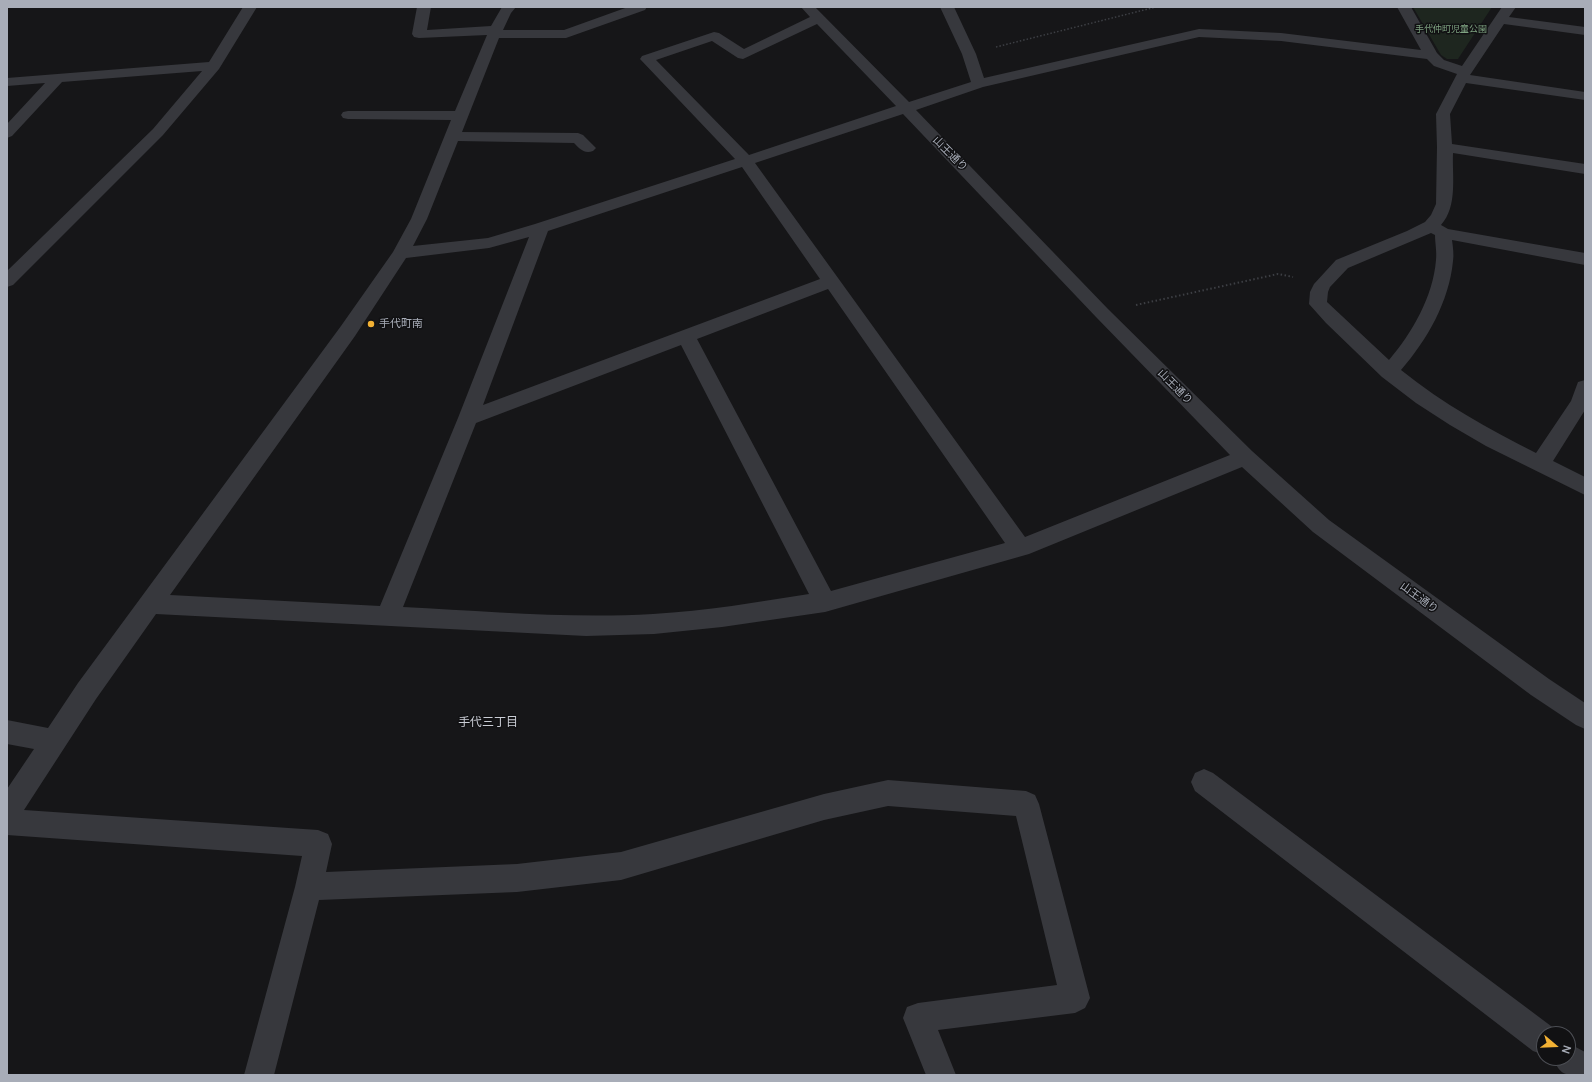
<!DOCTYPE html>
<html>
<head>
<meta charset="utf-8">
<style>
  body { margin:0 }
  #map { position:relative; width:1592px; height:1082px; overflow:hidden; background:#161618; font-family:Manrope,sans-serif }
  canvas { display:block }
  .frame { position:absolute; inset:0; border:8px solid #a8adb8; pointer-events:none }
  .north { position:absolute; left:1536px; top:1026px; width:40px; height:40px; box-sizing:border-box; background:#111113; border:1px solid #4d4f55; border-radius:50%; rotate:109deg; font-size:11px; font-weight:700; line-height:16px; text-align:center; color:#a8adb8 }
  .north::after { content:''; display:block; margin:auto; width:14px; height:18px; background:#f2b134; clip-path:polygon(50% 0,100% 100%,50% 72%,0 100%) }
</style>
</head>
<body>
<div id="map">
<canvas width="1592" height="1082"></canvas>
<div class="frame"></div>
<div class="north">N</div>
</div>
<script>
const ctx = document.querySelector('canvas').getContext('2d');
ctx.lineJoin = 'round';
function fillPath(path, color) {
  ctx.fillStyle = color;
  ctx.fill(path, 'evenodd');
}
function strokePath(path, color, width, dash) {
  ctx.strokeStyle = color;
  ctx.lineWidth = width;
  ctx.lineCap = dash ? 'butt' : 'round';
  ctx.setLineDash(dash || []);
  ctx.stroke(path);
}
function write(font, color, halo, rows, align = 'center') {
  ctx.font = font + ' Manrope,"Noto Sans JP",sans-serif';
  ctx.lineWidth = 3;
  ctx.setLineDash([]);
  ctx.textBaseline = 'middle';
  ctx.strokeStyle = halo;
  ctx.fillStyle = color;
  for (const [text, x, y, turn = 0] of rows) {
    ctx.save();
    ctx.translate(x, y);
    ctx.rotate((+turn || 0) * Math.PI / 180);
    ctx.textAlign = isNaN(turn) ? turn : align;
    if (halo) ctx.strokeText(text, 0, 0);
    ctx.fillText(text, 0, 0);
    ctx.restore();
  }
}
fillPath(new Path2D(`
  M1413,7h79l-34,52h-11l-6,-4z`), '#1e261f');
strokePath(new Path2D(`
  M996,47l160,-40`), '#3d3f44', 1.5, [1.5, 2]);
strokePath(new Path2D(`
  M1136,305l142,-31 15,3`), '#3d3f44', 2, [1.5, 2.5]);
fillPath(new Path2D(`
  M243,7h14l-38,62 -56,66 -150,150 -6,2v-16l146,-142 49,-58 -140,11 -50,54 -5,2v-14l38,-41 -38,3v-8l202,-16z
  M417,7h14l-4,23 64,-4 11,-19h14l-5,6 -8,17h61l64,-23h19l-2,3 -79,28h-67l-37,94 116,1 5,2 13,13 -3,3c-9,3 -13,-2 -19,-8l-116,-2 -31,78 -14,27 75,-8 47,-14 200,-65 -95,-100 2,-3 72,-24 5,1 25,16 66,-32 -9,-10h14l94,95 62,-20 -9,-28 -22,-47h14l22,47 8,24 215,-49 82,4 140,17 -24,-43h14l26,46 7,7 18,6 40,-59h14l-7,10 76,10v8l-81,-11 -34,51 115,17v8l-119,-17 -16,31 2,30 133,20v10l-132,-21c-1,23 5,53 -12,72l7,4 137,24v12l-133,-25c1,7 2,15 1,21 -4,41 -26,79 -52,109 42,34 88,59 135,83l35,-52 7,-19 7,-2v30l-32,51 32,16v18l-99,-49 -36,-21 -34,-22 -34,-26 -56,-54 -17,-19 1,-12 4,-8 22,-24 71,-29 18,-9 6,-7 5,-11 1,-57 -1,-33 21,-40 -23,-8 -7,-7 -146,-18 -82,-4 -216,50 -67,23 192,199 144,142 77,69 220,159 36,24v26l-9,-4 -45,-30 -218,-163 -71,-65 -213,87 -204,58 -103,15 -68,7 -68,2 -430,-22 -60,85 -72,111 294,20 10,4 4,10 -6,28 191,-8 104,-12 203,-58 64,-14 138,11 9,4 4,9 51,194 -5,10 -10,5 -137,17 18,45h-30l-23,-57 4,-11 11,-4 139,-18 -41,-169 -128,-10 -64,14 -203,60 -104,12 -198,8 -45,175h-30l51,-188 7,-31 -295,-21v-46l27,-40 -27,-5v-24l41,8 30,-45 263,-357 52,-74 18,-33 40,-99 -103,-1 -5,-1 -2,-3 2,-3 5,-1h107l32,-76 -68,3 -5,-1 -2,-3zM817,24l79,82 -147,49 -93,-95 56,-19 26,17 5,1zM903,114l193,203 134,138 -205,82 -270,-374zM742,167l78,112 -337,126 65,-174zM1431,233l4,2c0,8 2,17 1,25 -3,37 -24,73 -47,100l-62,-58 1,-10 2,-5 18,-19zM529,237l-71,181 -78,188 -210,-11 185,-259 51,-78 83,-10zM828,289l177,254 -174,48 -134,-252zM681,345l128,249c-51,8 -103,17 -156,20 -83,5 -167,-3 -250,-7l73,-184z
  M1204,769l9,4 342,256 2,5h-13v21l-11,-4 -338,-260 -4,-9 4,-9z
  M1568,1043l17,9v23c-19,0 -24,2 -32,-17h15z`), '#37383d');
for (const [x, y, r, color] of [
  [371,324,4,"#f2b134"]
]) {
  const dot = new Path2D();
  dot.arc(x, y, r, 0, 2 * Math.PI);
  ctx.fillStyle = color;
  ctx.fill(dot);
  strokePath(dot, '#111113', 1.5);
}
write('9px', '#7fa381', '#111113', [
  ["手代仲町児童公園",1451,29]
]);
write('11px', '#a8adb8', '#111113', [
  ["山王通り",950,154,45],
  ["山王通り",1175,387,45],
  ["山王通り",1419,598,36]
]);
write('11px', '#a8adb8', '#111113', [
  ["手代町南",379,324]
], 'left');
write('12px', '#c9ccd4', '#111113', [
  ["手代三丁目",488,723]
]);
</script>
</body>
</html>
